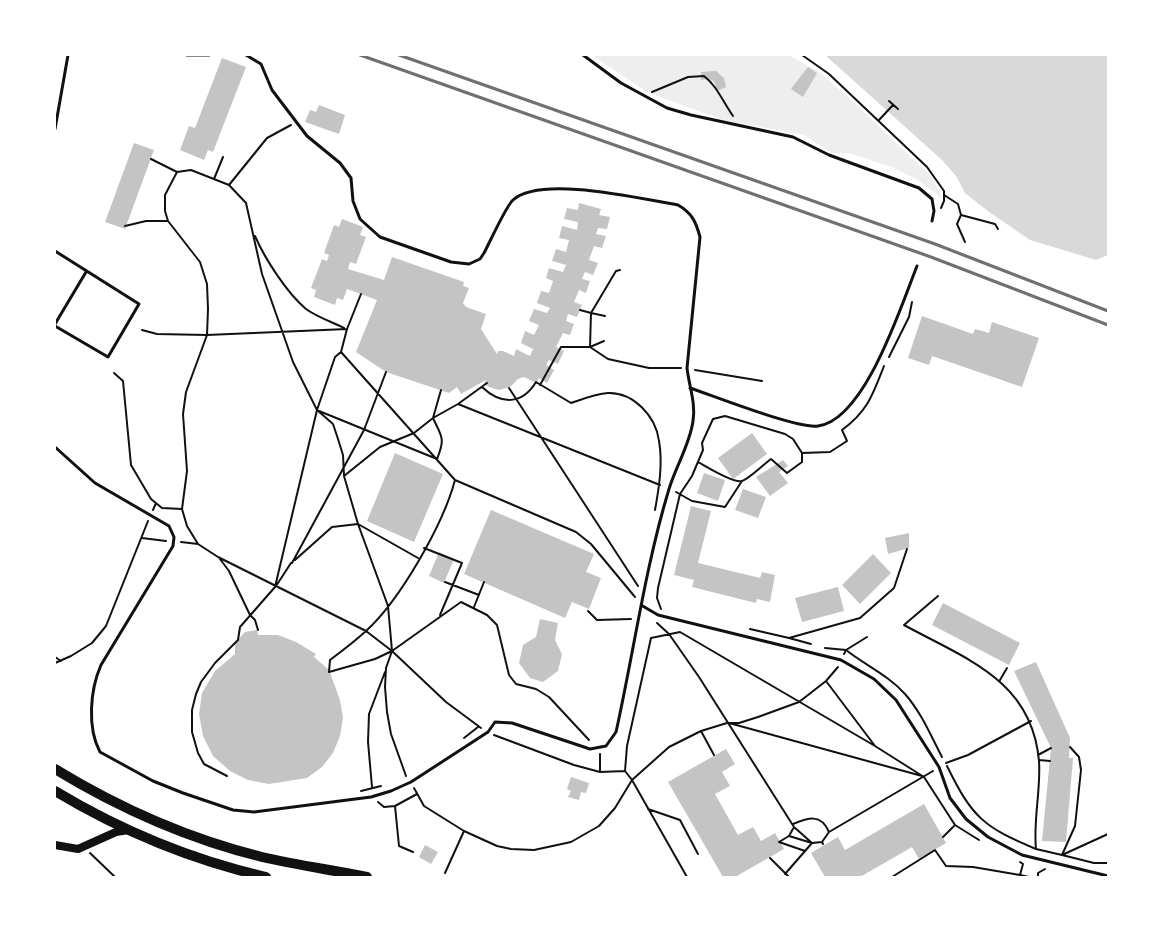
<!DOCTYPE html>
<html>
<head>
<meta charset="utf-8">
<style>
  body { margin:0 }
  #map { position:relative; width:1163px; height:932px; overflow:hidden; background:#fff; font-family:"PT Sans",sans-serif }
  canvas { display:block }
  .frame { position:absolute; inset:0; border:56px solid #fff; pointer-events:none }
</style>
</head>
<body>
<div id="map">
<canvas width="1163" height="932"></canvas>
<div class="frame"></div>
</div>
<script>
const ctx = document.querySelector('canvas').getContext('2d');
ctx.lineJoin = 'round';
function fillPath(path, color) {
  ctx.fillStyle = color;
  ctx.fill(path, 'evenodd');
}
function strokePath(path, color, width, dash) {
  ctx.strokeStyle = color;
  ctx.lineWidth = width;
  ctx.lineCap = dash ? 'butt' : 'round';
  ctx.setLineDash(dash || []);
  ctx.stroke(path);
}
fillPath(new Path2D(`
  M592,55h196l33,18 28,25 83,79 10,21 -26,-19 -22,-11 -45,-15h-17l-28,-18 -81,-15 -76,-28z`), '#eee');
fillPath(new Path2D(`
  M825,55h283v200l-12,5 -66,-20 -41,-28 -24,-19 -9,-17 -14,-16z`), '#d9d9d9');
fillPath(new Path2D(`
  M222,58l24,9 -33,85 -5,-2 -4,10 -24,-10 9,-24 6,2z
  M808,67l9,6 -14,24 -12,-8z
  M716,71l8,7 2,9 -9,4 -3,-10 -6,-2 -7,1v-8z
  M319,105l26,10 -6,19 -34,-12 5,-12 6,2z
  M134,143l20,7 -29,79 -20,-7z
  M579,203l22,6 -2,6 11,2 -3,12 -9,-1 -2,6 10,2 -4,12 -8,-2 -5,14 9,3 -5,12 -8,-3 -3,7 8,2 -4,12 -7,-3 -5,12 8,3 -5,12 -9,-3 -2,7 8,3 -4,11 -7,-2 -7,14 8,4 -6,13 -9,-4 -3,5 8,5 -7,13 -8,-5 -3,5 -12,-6 -6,2 -8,8 -11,3 -10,-3 -5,-4 2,-3 -25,14 -4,-7 -8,6 -63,-21 -30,-20 21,-52 -30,-11 -4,11 -6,-2 -2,7 -21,-8 2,-7 -5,-2 11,-29 5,2 2,-6 -5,-2 10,-28 5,2 3,-8 21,8 -3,8 6,2 -10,27 -6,-2 -2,7 36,11 8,-23 72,25 -1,4 6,2 -6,15 3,4 20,7 -5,15 16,25 1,-3h5l11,5 2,-7 14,7 3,-7 -12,-6 4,-12 9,4 5,-10 -10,-4 5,-12 13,4 3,-5 -13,-5 4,-12 8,2 4,-12 -7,-3 3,-10 14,4 3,-7 -14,-4 4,-12 10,3 3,-12 -10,-2 3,-12 15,4 1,-8 -14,-3 3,-11 11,2z
  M922,316l51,18 2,-5 14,4 3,-11 47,16 -17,49 -90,-31 -3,9 -21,-7z
  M752,433l15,21 -34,25 -15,-21z
  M395,453l48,21 -29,68 -47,-21z
  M783,460l5,6 -9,6 9,11 -18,13 -14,-19z
  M704,473l21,7 -7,21 -21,-8z
  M743,489l23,8 -8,21 -23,-8z
  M691,506l20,5 -13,52 62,15 2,-6 13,3 -5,27 -13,-3 -1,4 -64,-16 2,-7 -20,-5z
  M491,510l103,44 -8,18 15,6 -12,31 -17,-7 -7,16 -101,-44z
  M909,533v15l-21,6 -3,-16z
  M439,552l15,7 -10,24 -15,-7z
  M873,554l18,19 -31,31 -18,-19z
  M838,587l6,24 -42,11 -7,-24z
  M943,603l77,40 -11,22 -77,-40z
  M540,619l18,4 -3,17 7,14 -4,17 -15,11 -13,-4 -11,-15 4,-18 13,-8z
  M257,630l1,5h20l18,7 20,12 -2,3 15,13 11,30 3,18 -3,18 -7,17 -11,14 -15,11 -38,6 -21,-4 -18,-9 -17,-15 -10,-20 -4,-22 3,-21 13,-22 20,-17v-11l10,-11z
  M1036,662l34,76 -1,20h4l-7,84 -24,-1 9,-93 -37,-77z
  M726,749l9,15 -13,8 8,14 -15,8 23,41 15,-8 8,14 14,-8 9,16 -49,28h-12l-55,-95z
  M571,777l18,6 -3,10 -5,-1 -2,8 -11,-3 3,-6 -4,-2z
  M924,804l22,39 -27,16 -7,-12 -52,30h-35l-14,-24 27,-16 7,13z
  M425,845l13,7 -7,12 -12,-7z`), '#c4c4c4');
strokePath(new Path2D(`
  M802,55l27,19 98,93 17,24v10l-3,7
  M652,92l36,-15 16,-1c13,10 19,26 29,40
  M889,101l9,8
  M879,120l14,-15
  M151,159l26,13
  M214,179l9,-22
  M229,185l38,-47 24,-13
  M944,195l14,9 3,11 34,9 3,5
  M961,215l-4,9 8,18
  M125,226l21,-5h22
  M255,236c10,23 32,57 51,73 11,8 26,13 38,19
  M580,310l11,3 25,-42 4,-1
  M142,330l15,4 50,1 140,-6
  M604,341l-14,6 1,-34 14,3
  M341,352l114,128 121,52 15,12 44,53
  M889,357l20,-40 3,-15
  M695,370l67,11
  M114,373l9,8 8,84 20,34 11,9 20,1
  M540,385l21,-38h29l18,12 41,9h32
  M482,387c19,18 40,18 54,-5l35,21c12,-4 24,-9 37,-10 25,-1 48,23 51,48 4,22 0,47 -4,69
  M509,388l129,198
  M458,404l202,81
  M319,411l118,48c9,-22 4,-23 -4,-41l8,-28
  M698,462c9,5 36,22 44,19 7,-2 22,-17 29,-22l16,14 15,-11v-9
  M344,476l36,-29 34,-14 19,-15 25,-14 29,-21
  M455,480c-12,45 -55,120 -89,151 -12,11 -24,20 -36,29l-1,12 46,-13 17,-8 69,-49 26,13 10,10 12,50 7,9 20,5 13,8 40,43
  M676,492l16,9 33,6 17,-26
  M153,510l3,-7
  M142,538l24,3
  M181,542l17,2
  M424,548l38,15 -22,52
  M220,559l9,12 21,44 5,5 3,10
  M295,560l37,-33 26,-3 60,34
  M292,563l72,-133 22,-58
  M445,582l34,13
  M276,586l15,-23
  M938,596l-34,29c62,34 128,55 135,136 2,29 -6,59 -3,88l26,6 13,-29 6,-56 -2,-13 -9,-10
  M474,607l10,-25
  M661,609l-4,-11 1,-10 22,-94 12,-18 11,-26 -1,-7 11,-24 12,-3 60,18 8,5 9,14 28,-1 17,-11 -5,-11c26,-19 31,-36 42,-64
  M588,611l9,9 34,-1
  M657,623l12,11 30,43 95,150 18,16
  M750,629l39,9 71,-20 34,-30 13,-39
  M867,637l-21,13c19,15 42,25 59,44 16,18 26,42 37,63
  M789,638l22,6
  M825,648l21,2 -2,4
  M55,657l6,4
  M55,663l16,-7 21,-13 14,-17 42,-105
  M1000,680l7,-12
  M826,681l49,65 49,31 31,48 24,15
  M729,723l193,53
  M701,731l13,24
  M494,735l80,30 26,7 25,-1 7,9 55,97
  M464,738l14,-11
  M1038,755l13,-7
  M1039,760l11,1
  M946,763l22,-8 63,-34
  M947,766c25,51 36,61 89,83
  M625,771l2,-25 24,-108 29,-6 195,114
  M600,772v-18
  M227,776l-23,-12 -6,-11 -6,-21v-22l4,-16 5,-12 14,-19 23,-23 2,-13 35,-40 42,-177 18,-53 6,-5 6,-23 14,-35
  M406,776l-15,-42 -4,-22 -2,-25 1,-19 6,-17 -4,-45 -30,-82 -14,-48 -1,-21 -5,-16 -5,-15 -16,-14 -24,-48 -31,-88 -16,-71 -17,-18 -38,-15 -14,2 -12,23v16l3,10 32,41 7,22 1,25 -1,26 -21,57 -3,22 4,57 -5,38 5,17 11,18 20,13 148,74 26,20 54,51 35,26
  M372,787l-4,-45 1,-28 16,-42
  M414,788l10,18 40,25
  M361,791l20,-5
  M378,802l6,5 11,-1 4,40 14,6
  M395,806l22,-12
  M648,809l32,11 18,34
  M793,824c15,-6 28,-11 36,8
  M1108,834l-46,21 32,8h14
  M789,836l23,7 10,-1
  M943,837l12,-12
  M779,842l26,9
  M779,842l10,-6 5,-9
  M823,844l-1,-2 7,-10 104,-61
  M90,853l25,24
  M770,858l19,19
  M1020,862l3,2 -3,11 9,2
  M445,873l19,-42 33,15 14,3 23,1 37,-8 28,-16 16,-18 17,-28 37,-33 32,-16 26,-8h12l19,-6 41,-15 27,-21 12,-14
  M785,874l27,-31
  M892,877l43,-27 11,16 27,1 47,8
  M1038,877v-4l7,-4`), '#111', 2);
strokePath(new Path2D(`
  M187,55h22
  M583,55l38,28 46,25 24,7 102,22 36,18 90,33 13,11 2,12 -2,10
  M55,129l13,-74
  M55,251l84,53 -31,53 -53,-31
  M55,324l31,-52
  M690,388c24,8 107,41 128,38 47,-6 83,-120 99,-160
  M55,447l40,36 74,43 5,11 -1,9 -72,119c-11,25 -14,63 -1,87l53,29 30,12 50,17 21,2 117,-15 20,-6 20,-9 77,-50 7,-10 17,1 78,26 16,-3 10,-14c18,-81 29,-164 53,-243 7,-23 21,-45 24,-68 3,-18 -4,-35 -6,-53l13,-131c-4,-15 -8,-24 -22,-32 -37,-6 -137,-30 -165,-5 -7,6 -23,42 -29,53l-4,6 -11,5 -18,-2 -71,-25 -20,-18 -7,-18 -2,-23 -11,-15 -33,-27 -35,-46 -11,-26 -15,-9
  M641,605l17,10 183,45 33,19 22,21 43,67 11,31 16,21 22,18 34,18 86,21`), '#111', 3);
strokePath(new Path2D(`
  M55,845l23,4 38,-17 13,-2`), '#111', 8);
strokePath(new Path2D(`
  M55,769c64,39 134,70 207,88 35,8 70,13 105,20
  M55,791c65,39 137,69 211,86`), '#111', 10);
strokePath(new Path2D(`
  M360,55l571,202 177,68
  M399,55l536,189 173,67`), '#707070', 3);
</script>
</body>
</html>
